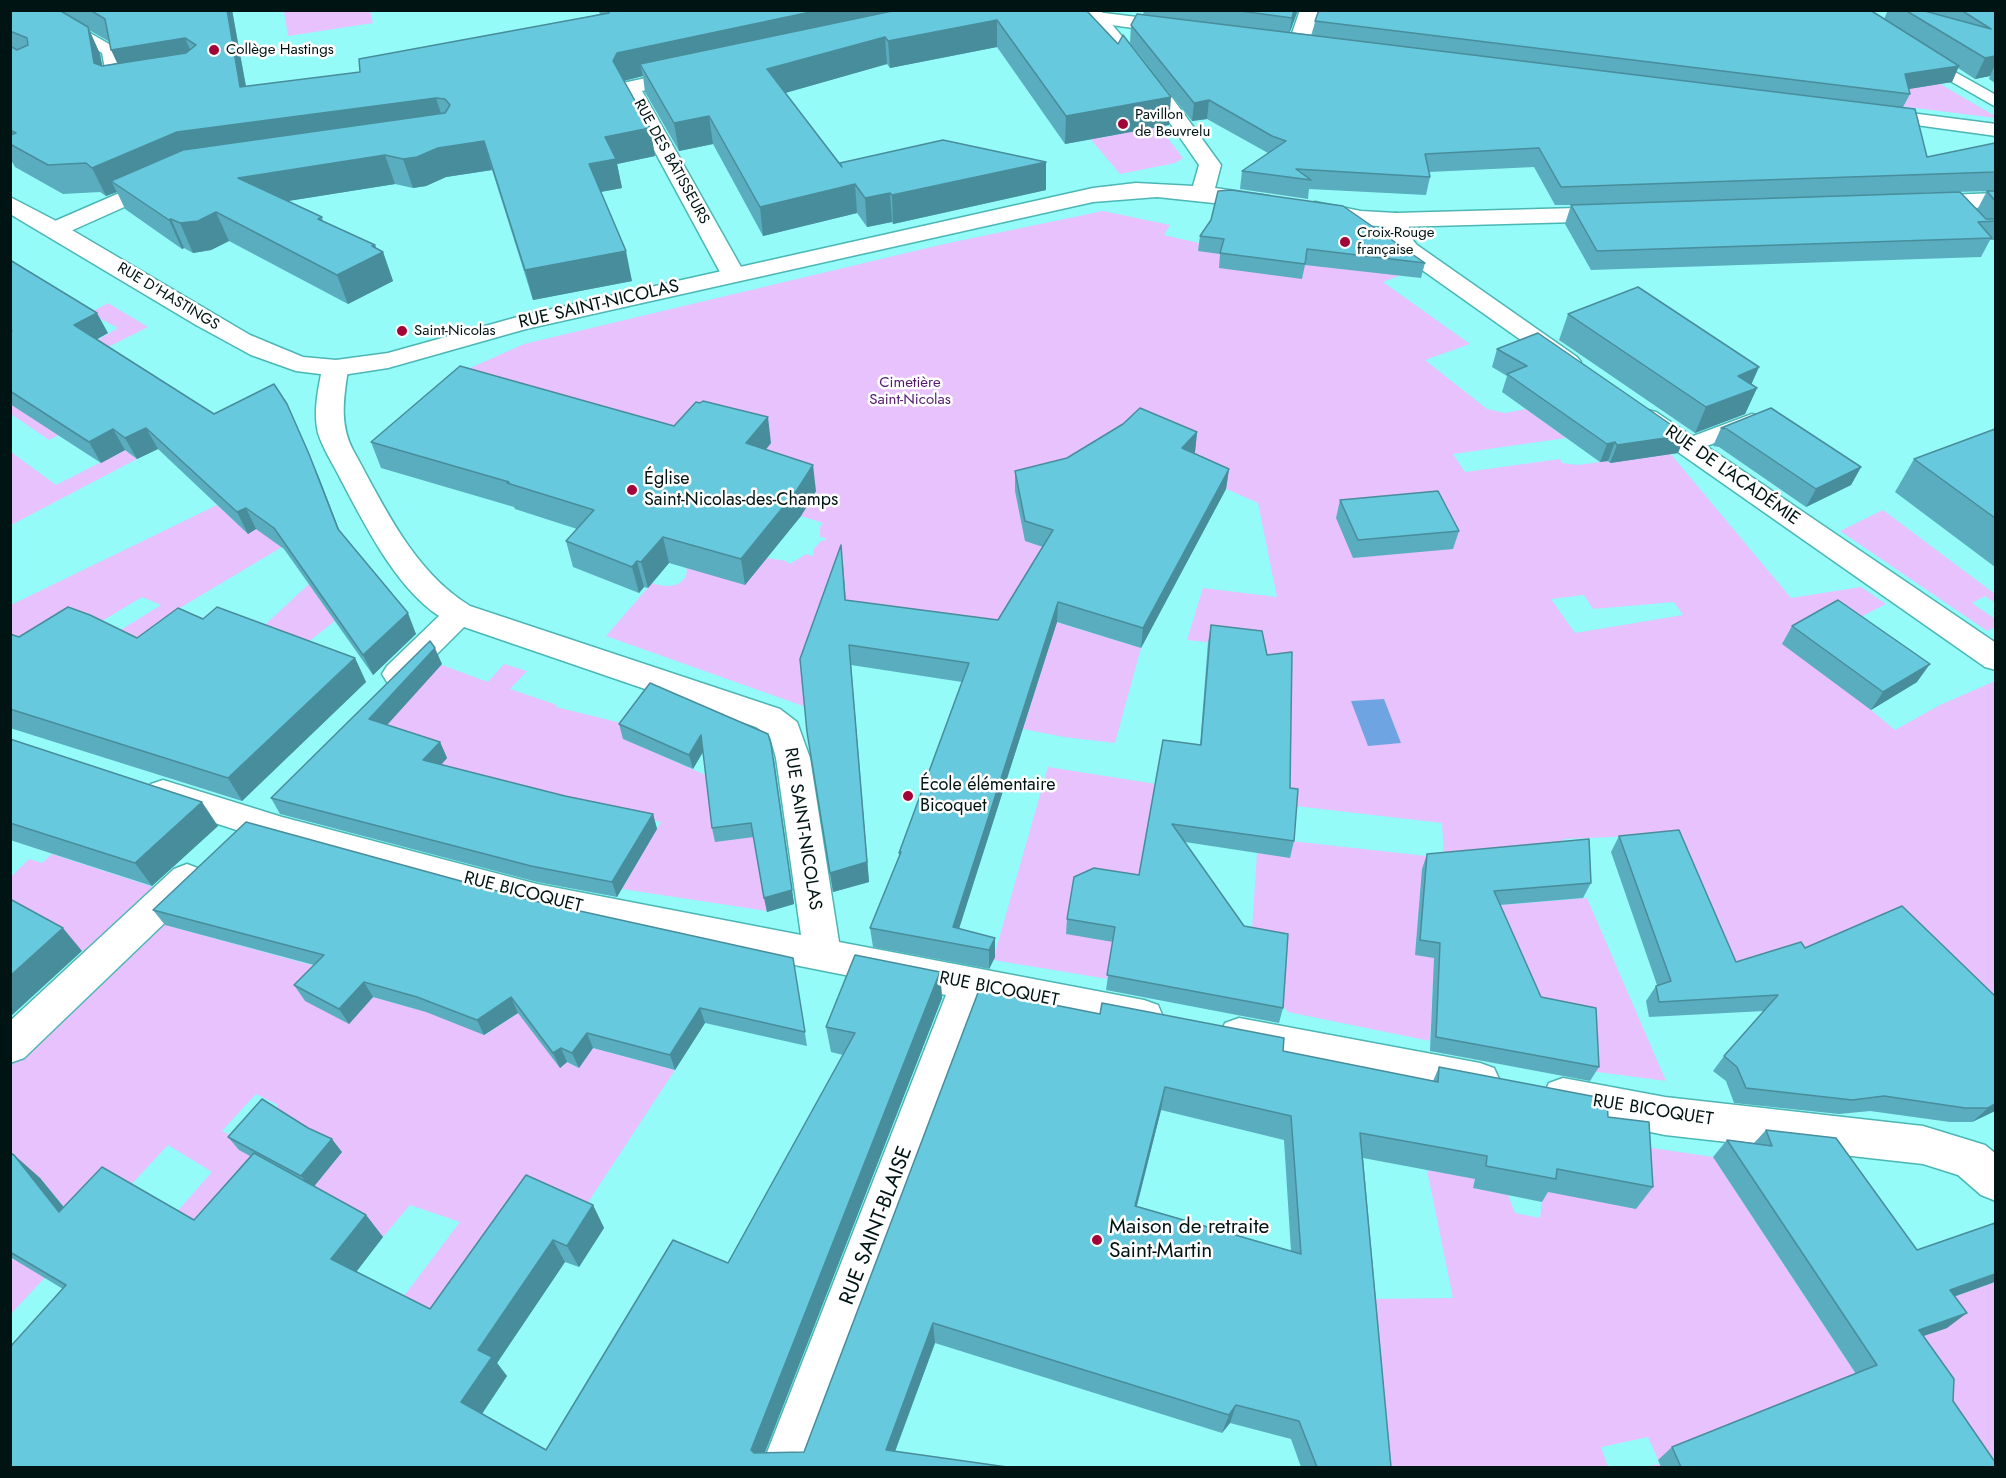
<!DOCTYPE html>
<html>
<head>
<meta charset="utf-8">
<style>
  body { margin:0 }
  #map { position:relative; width:2006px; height:1478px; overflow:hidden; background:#94fbf8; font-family:Jost,sans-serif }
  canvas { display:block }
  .frame { position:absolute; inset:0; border:12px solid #001414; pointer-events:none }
</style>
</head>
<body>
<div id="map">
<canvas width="2006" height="1478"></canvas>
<div class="frame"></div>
</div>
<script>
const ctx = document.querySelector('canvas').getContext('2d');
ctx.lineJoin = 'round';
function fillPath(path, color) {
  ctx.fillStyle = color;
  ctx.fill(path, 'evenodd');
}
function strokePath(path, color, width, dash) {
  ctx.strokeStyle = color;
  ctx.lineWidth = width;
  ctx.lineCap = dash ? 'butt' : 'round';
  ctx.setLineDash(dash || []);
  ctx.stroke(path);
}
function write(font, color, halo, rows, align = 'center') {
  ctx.font = font + ' Jost,sans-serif';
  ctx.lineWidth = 5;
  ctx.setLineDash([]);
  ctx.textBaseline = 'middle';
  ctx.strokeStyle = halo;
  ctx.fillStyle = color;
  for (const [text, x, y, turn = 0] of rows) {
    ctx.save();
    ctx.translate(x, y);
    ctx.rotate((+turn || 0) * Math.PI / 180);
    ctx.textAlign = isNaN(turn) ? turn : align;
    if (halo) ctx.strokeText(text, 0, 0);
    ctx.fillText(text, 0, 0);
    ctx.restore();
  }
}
fillPath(new Path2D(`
  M284,11h86l3,12 -85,13z
  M1877,47l118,69v2l-143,-18z
  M1072,117l16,5 14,15 57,-10 24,31 -8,5 -55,11z
  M1103,211l67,14 -6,10 39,9 19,10 82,10 80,-12 27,19 -28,11 87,62 -45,16 62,49 18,4 21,-4 40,29 -113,16 12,18 95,-13 2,4 16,2 30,-4 2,2 59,-11 122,146 70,-11 25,17 -45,23 30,83 24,20 45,-25 55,-24v345l-270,-49 -89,-141 -73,3 7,17 -82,50 99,-8 79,183 -76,-10 -156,-113 -4,83 -142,-29 -8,-10 -29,-58 6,-91 33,4 1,-16 153,17 -2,-35 -155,-18 -28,-157 -72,-8 16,-52 74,9 -19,-94 -79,-35 15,-16 -138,99 -39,59 124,38 -26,95 -51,-6 -41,-8 26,-82 -224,-30 -19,90 -200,-71 46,-53c14,5 34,5 35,-13l-4,-6 65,17 12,-18h3l4,-5 19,3 4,3 16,-10 7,2v-6l8,-9 5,-1v-2l-6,-1v-10l3,-4 -22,-7 10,-18h3l3,-4 -120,-62 -232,-34 -24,-17 83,-37 420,-100zM1584,595l9,14 81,-7 9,13 -108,18 -24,-34z
  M108,303l40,24 -102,51 30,48 -27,14 -38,-26v-23l107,-63 -28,-15z
  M125,450l12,9 -126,66v-73l45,33z
  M323,491l11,25 -156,93 -17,47 -55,-17 55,-34 -19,-8 -100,60 -31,-3v-49l206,-100 31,28z
  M1883,510l112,84v9l-10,-7 -13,7 23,16v8l-8,4 -147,-100z
  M309,584l26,37 -41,32 -39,-19z
  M431,661l57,21 16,-18 23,7 -17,18 47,16 -1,2 77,19 -9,13 95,42 56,54 -8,76 -145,-22 39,-67 -21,-5 -5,8 -265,-81z
  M1048,767l108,17 8,42 -50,116 -6,37 -115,-19z
  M52,854l104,34 -70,65 -75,-43v-33l18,-18 13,4z
  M158,923l175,48 40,26 42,12 37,-45 33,71 33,-22 8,10 4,-3 -1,7 31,40 7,-5 12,6 14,-20 82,22 -96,146 -204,216 -52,-29 137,-181 -50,-17 -27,32 -75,-43 33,-42 -143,110 -44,-24 58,-66 -44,-27 -157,169 -1,-56 8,4 47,-48 -25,-36 -29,-13v-99zM256,1094l22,11 -32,38 -24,-12z
  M1632,1145l81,12 146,222 -112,88h-105l18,-3 -12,-27 -47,10 7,20h-230l-15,-168 90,-1 -26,-128 48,8 -1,10 34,7 7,18 25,5 3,-27z
  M1995,1282v185l-95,-123 31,-39z`), '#e8c2fd');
fillPath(new Path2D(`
  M1384,699l17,44 -33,3 -17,-45z`), '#6fa4e3');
const lane = new Path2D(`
  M31,10h19l66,38 6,32 15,-1 2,4 -2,4 -22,4 -6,-1 -7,-37z
  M1923,54l73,41v12l-79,-45 -2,-3z
  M1752,414l8,2 3,5 -3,5 -72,27 -8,-2 -3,-5 3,-5z`);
const street = new Path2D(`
  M1300,10h19l-10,32 -3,4h-14l-3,-4z
  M1096,12l82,10 7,2 3,4 -3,4 -7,2 -89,-12 -3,-4 3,-4z
  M687,69l7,2 3,4 -3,4 -52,12 103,183 -4,5 -8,2 -8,-2 -4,-5 -101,-187 3,-4z
  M1872,108l124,16v12l-131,-18 -3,-4 3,-4z
  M161,175l8,2 3,5 -3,5 -105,47 -8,2 -8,-2 -4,-5 4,-5z
  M1396,213l8,2c7,10 4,22 13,30l160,112 4,5 -4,5 -9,3 -9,-3 -158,-112 -13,-13 -3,-22 3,-5z
  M335,361l9,3 4,5c-4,28 -9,54 5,81 31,56 60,121 117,156l310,103 17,13 13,36 29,184 305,58 14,5 5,12 -5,12 -14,5 -162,-32 -174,466h-47l185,-473 -409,-81 -255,-69 -131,-43 -5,-9 5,-9 12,-4 119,37 255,67 264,51 -25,-177 -6,-21 -14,-10 -292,-100 -55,55 -11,4 -11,-4 -5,-8 5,-8 52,-50c-44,-29 -75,-93 -99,-138 -7,-14 -17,-29 -22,-45 -5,-21 0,-43 4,-64l4,-5z
  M1647,410l9,2 340,231v27l-11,-3 -347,-243 -4,-6 4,-6z
  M187,864l13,5 5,10 -5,10 -176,169 -14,5v-42l164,-152z
  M1239,1018l241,45 14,5 6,13 -6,13 -14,5 -241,-47 -14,-5 -5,-12 5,-12z
  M1563,1078l102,19 258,29 62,19 11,9v47l-15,-6 -23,-20 -35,-11 -258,-29 -102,-21 -14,-5 -6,-13 6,-13z`);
const secondary = new Path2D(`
  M1081,10h19l68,82 53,73 -6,23 54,8 3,5 -3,5 -8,2 -104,-11 -64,5 -567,127 -138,39 -52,8 -40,-5 -45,-16 -55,-30 -186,-111v-17l50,26 190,112 53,22 33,3 52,-7 133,-37 572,-128 43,-5 57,3 6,-21 -45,-65z
  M1996,193v14l-71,3 -8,-2 -3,-5 3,-5 8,-2z
  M1315,202l46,9 35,2 217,-6 8,2 3,5 -3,5 -8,2 -217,6 -35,-2 -54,-11 -3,-5 3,-5z`);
strokePath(lane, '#4cb6b4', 3);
strokePath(street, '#4cb6b4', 3);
strokePath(secondary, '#4cb6b4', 3);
fillPath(lane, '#fff');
fillPath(street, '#fff');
fillPath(secondary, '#fff');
fillPath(new Path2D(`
  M10,10h222l14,76 114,-14 240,-58 -2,-4h488l83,115 -104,19 -68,-97 -107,21 -3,-4 -102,29 55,70 206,27 -153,34 -1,-2 -25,5 -10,-14 -94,23 -50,-92 -34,7 -34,-59 -2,-16 -19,5 26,47 5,28 -38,8 5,24 -22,4 32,89 -99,19 -41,-130 -46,7 -20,9 -13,2 -18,-4 -107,17 34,16 1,4 52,24 1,4 7,3 10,29 -45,23 -119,-63 -18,9 -18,3 -9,-5 -2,1 -57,-40 -8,-17 -11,4 -6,-4 -37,2 -48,-27 -5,-9zM89,30l21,12 7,21 -15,3 -2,-12z
  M1144,10h154l-8,22 23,3 2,-14 569,-2 4,-9h107v73l-6,-4 1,-3 -15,3 -17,-11 -6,14 -44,7 2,5 -7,13 24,50 68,-14v97h-5l-9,17 -390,13 -26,-46 6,-19h-16l-21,-38 -105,5 1,5 -4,18 -117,-6 -1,10 -68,-10 2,-18 26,-18 -61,-34 -15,2 -62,-78 1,-18 12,-10zM1987,191l-10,19 -59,-17 71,-2z
  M1200,236l225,27 -4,15 -116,-13 -3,14 -83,-11 1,-14 -22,-3z
  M10,260l98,73 -11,6 117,75 104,61 22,57 76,102 -43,41 -89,-126 -28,-20 -8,5 -90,-85 -21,10 -12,-9 -24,13 -91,-59z
  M1568,314l191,53 -8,17 6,4 -12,26 -50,19 -136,-93z
  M1497,349l181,104 -68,10 -2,-2 -8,1 -98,-70 5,-16 -15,-9z
  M674,426l97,17 -5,6 50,42 -15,25 -56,69 -76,-22 -21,25 -4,-1 -5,6 -66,-26 -7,-26 11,-12 -62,-20 -1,-2 -133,-39 -10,-26z
  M1721,428l140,39 -10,18 -45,22 -87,-60 -6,-1z
  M1995,429v138l-100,-75 19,-33z
  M1197,432l-2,20 -1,1 35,16 -3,20 -85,159 -84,-26 -98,307 36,9v19l-6,12 -116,-22 -3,-19 29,-71v-4l63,-171 -111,-17 18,217 -36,10 -26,-160 36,-167 3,35 152,20 45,-73 -18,-6 -10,-50v-20z
  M1340,500l119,31 -6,18 -100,9 -17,-40z
  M203,619l152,39 11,24 -124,119 -232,-73v-94l9,3 118,1z
  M1211,625l79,163 4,53 -4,17 -105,-16 98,166 -4,15 -173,-33 7,-48 -47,-8 1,-15 72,-44 61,-130 8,-103z
  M1792,626l125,56 -46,28 -89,-66z
  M442,664l-55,61 53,17 7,16 -6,7 124,31 88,18 4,15 -40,68 -80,-15 -257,-68 -9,-16z
  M619,724l155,34 20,146 -27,8 -13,-75 -39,5 -3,-14 -9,-76 -10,17 -70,-30z
  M10,739l208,87 -66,60 -142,-46z
  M1619,836l117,126 69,-14 190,163 -23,11h-22l-80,-11 -31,3 -105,-11 -8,-22 -13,-10 11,-15 40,-45 -115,6 -3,-16 10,-15 1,-1 -46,-133z
  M1427,854l164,29 -8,15 -83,7 41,92 58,70 -9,14 -160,-30 4,-93 -19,-3 7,-86z
  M530,900l263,58 14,88 -102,-23 -30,47 -82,-22 -14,20 -12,-6 -7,6 -42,-55 -34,22 -58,-23 -53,-15 -24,27 -44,-23 -11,-16 20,-20 -149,-40 -12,-15z
  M940,972l2,26 -177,455 39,-1 175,-462 454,91 6,-14 169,50 45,70 -17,22 -88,-17 -6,10 -69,-14 2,-9 -112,-21 28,309h-90l-10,-28 -61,-16 -8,10 -287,-90 -40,109 -885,15 53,-178 -53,-32v-104l4,2 26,23 24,29 130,13 56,-64 -11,-6 -11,-13 114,15 -28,34 52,29 17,22 -27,35 74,37 163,-104 11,23 -25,39 -14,-5 -68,101 10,13 -25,38 64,36 182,-187 115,-208 -12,-3 -5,-25zM1161,1110l123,30 7,111 -154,-45z
  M1766,1130l151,120 37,47 -7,31 -24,8 30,65 42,66h-334l-3,-7 14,-13 184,-73 -143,-217 14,-17 27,3z`), '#59adbf');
fillPath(new Path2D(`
  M227,10h5l19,105 -11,-28z
  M820,10h126l-306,54 3,12 -20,5 -10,-20 4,-8z
  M1294,10h4l-9,24 3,-16z
  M997,20v27l-107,21 -2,-27z
  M88,27l12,27 7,36 -13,-27z
  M885,37l2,27 -116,33 -4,-28z
  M185,38l12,28 -73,11 -13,-27z
  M1995,56v9l-5,11 -15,3 10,-21z
  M1959,66l-7,16 -55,9 8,-17z
  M1171,97l-2,28 -104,19 1,-28z
  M436,98l9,28 -334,55 6,11 -11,4 -14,-28 85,-36z
  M1209,100l-2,19 -15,2 2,-18z
  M709,116l4,28 -34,7 -5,-28z
  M650,128l5,28 -38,8 5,24 -27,5 -6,-29 16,-27z
  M484,141l8,29 -46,7 -20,9 -13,2 -10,-29 35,-11z
  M385,155l10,29 -145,23 -12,-29z
  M1046,162v28l-153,34 -1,-29z
  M855,184l2,29 -94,23 -3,-29z
  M890,193l2,29 -25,5 -2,-29z
  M216,212l13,29 -18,9 -18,3 -13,-30z
  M171,219l13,29 -2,1 -13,-29z
  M375,245l3,9 5,-2 10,29 -45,23 -11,-29z
  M626,251l6,30 -99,19 -8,-30z
  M97,313l11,20 -23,13 -11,-21z
  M1759,367l-11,25 9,-4 -12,26 -50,19 11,-26 32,-31z
  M768,417l3,26 -21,26 -4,-26z
  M146,428l12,21 -21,10 -12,-21z
  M113,429l12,21 -24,13 -12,-21z
  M1197,432l-2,20 -15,16 2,-20z
  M1686,435l-8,18 -68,10 7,-18z
  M1615,442l-7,19 -8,1 7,-18z
  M309,454l9,21 29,75 -9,-21z
  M813,465l3,26 -15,25 -56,69 -4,-26z
  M1861,467l-10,18 -45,22 10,-18z
  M1229,469l-3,20 -85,159 2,-20z
  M246,508l10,21 -8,5 -11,-22z
  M663,537l6,26 -21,25 -7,-26z
  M637,561l7,26 -5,6 -7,-26z
  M1058,602l-1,20 -103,322 -1,-17z
  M408,613l8,21 -43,41 -10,-20z
  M849,645l20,237 -36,10 -3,-19z
  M435,648l7,16 -65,72 -8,-17z
  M355,658l11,24 -124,119 -14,-23z
  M1930,664l-13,18 -46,28 12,-18z
  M701,735l3,15 -11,19 -4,-14z
  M440,742l7,16 -17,19 -7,-17z
  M771,744l23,160 -27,8 -3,-14z
  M202,802l16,24 -66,60 -17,-23z
  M653,814l4,15 -40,68 -5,-15z
  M63,928l19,23 -72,66v-41z
  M995,938v19l-6,12v-19z
  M940,972l2,26 -183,469 -8,-17z
  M364,982l9,15 -24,27 -10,-15z
  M511,997l7,16 -34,22 -7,-15z
  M700,1008l5,15 -30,47 -5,-15z
  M587,1033l6,15 -14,20 -7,-15z
  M561,1048l6,14 -7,6 -7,-15z
  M1165,1087l-4,23 -30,118 4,-22z
  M1995,1104v7l-23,11 16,-14z
  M332,1139l10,13 -30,37 -11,-13z
  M14,1155l26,23 45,56 -26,-22z
  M593,1205l11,23 -25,39 -12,-21z
  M366,1215l17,22 -33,43 -19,-21z
  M553,1240l12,22 -68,101 10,13 -30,45 -16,-19 17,-52z
  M1995,1274v8l-64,23 19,-15z
  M1967,1313l-20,15 -47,16 19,-14z
  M933,1323l2,20 -46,124 -3,-17z
  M1236,1405l-6,18 -8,10 7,-18z`), '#488d9b');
const building = new Path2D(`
  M10,10h49l29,17 6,36 8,3 84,-13 10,-8 -11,-7 -74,12 -6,-31 -15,-9h137l13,77 120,-15 -1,-13 250,-46 -1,-3h212l-203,43 -4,8 37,67 -45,9 11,22 -27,5 37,87 -101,19 -41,-129 -46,7 -21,9 -14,2 -18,-4 -147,23 84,39 -4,2 57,26 -3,1 11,6 -46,23 -121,-63 -18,9 -18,2 -9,-4 -2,1 -58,-39 72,-31 262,-37 5,-8 -5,-6 -9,-1 -259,34 -85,36 -6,-5 -38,2 -38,-21v-9l6,-2 -6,-3v-84l7,4 11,-5 -1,-7 -17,-7z
  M897,10h189l32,34 5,-9 48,62 -105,19 -69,-96 -109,21 -3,-4 -118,32 75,98 -2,-4 103,-23 103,22 -154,33 -2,-2 -25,5 -10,-14 -95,23 -51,-91 -35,7 -34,-59z
  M1233,10h61l-2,8z
  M1319,10h551l89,56 -54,8 5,20 -595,-73z
  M1905,10h16l70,19 -30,-19h34v46l-10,2z
  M1137,14l778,95 12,48 68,-14v29l-434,15 -22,-39 -114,6 5,23 -134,-8 15,11 -69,-9 44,-30 -14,-5 -63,-36 -15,3 -63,-78z
  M1231,190l112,16 82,57 -118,-14 -2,15 -85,-11 4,-14 -24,-3 11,-16 7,-29z
  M1987,191h8v10z
  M1960,192l26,27h9v2l-17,1 14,16 -395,13 -26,-46z
  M10,260l87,53 -23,12 140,89 60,-30 13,20 22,50 29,75 70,84 -45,42 -89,-127 -28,-20 -9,4 -91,-84 -21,10 -12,-9 -24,13 -79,-51v-59l2,-1 -2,-1z
  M1638,287l121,80 -21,9 19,12 -51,19 -138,-93z
  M1538,333l148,102 -69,10 -2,-3 -8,2 -100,-70 20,-8 -30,-17z
  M460,366l214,60 22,-24 4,1 3,-2 65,16 -22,26 67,22 -16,25 -56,69 -78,-22 -22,25 -4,-1 -5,6 -66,-26 28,-31 -87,-27 2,-1 -138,-40z
  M1140,408l57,24 -15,16 47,21 -86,159 -85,-26 -105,325 42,11 -6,12 -119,-22 31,-76 -2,1 70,-190 -120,-18 18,217 -37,11 -23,-141 -7,-73 41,-114 4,55 153,20 55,-90 -28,-9 -10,-50 52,-13 56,-34z
  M1771,408l90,59 -45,22 -89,-60 -6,-1z
  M1995,429v89l-81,-59z
  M1438,491l21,40 -101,9 -18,-40z
  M1838,600l92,64 -47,28 -91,-66z
  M68,607l22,8 47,23 41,-30 25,11 14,-12 138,51 -127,120 -218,-69v-75l9,3z
  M1211,625l51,6 5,24 25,-3 -2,136 8,1 -4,52 -122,-17 72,102 44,8 -5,74 -176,-33 8,-48 -48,-8 7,-42 20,-9 45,7 24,-135 38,5z
  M430,641l5,7 -66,71 71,23 -17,18 142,36 88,18 -41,68 -81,-16 -260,-68z
  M650,683l118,51 3,10 21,146 -28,8 -13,-75 -39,5 -11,-93 -12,20 -70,-31z
  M10,739l192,63 -67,61 -125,-40z
  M246,822l284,78 263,58 12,74 -105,-24 -30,47 -83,-22 -15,20 -11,-5 -8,5 -42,-56 -34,23 -60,-23 -53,-15 -25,27 -45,-24 30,-30 -171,-45z
  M1679,830l57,132 65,-20 4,6 97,-42 93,90v108l-7,4h-23l-81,-12 -32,4 -106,-12 -9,-21 -13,-11 54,-61 -119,7 -3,-16 15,-5 -52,-145z
  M1589,839l2,44 -97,8 47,106 55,11 3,59 -163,-30 4,-94 -20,-3 7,-86z
  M10,899l53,29 -53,48z
  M855,955l85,17 -189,478 3,3 50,-1 175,-462 121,24 2,-11 182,35 -1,13 155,31 1,-15 168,32 1,18 41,5 4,65 -96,-18 -1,10 -70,-13 1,-10 -127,-23 31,334h-74l-18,-46 -63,-16 -7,10 -296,-92 -47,127 121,17h-997v-120l56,-62 -56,-33v-99l4,2 45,57 43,-45 92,53 60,-67 112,62 -35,44 99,50 96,-134 67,30 -26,41 -14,-6 -75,110 14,7 -31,45 85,48 127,-210 55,23 127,-230 -29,-6zM1165,1087l126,29 10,138 -166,-48z
  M262,1099l46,29 24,11 -31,37 -73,-39z
  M1766,1130l70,8 81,112 78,-27v51l-45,16 17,23 -48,17 35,49 -1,22 42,61v5h-314l-9,-20 205,-82 -150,-225 45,6z`);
fillPath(building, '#67c9de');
strokePath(building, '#488d9b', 1.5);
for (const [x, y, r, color] of [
  [214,50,6,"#a20438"],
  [1123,124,6,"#a20438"],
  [1345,242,6,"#a20438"],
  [402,331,6,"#a20438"],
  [632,490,6,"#a20438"],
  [908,796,6,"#a20438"],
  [1097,1240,6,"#a20438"]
]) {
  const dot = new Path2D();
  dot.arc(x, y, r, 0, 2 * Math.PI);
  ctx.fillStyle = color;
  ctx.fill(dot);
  strokePath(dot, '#fff', 2);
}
write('15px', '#001414', '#fff', [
  ["Collège Hastings",226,50],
  ["Pavillon",1135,115],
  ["de Beuvrelu",1135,132],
  ["Croix-Rouge",1357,233],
  ["française",1357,250],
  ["Saint-Nicolas",414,331]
], 'left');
write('15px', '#001414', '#fff', [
  ["RUE DES BÂTISSEURS",671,162,61],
  ["RUE D'HASTINGS",168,297,31]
]);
write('15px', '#531a6c', '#fff', [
  ["Cimetière",910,383],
  ["Saint-Nicolas",910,400]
]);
write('18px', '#001414', '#fff', [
  ["RUE SAINT-NICOLAS",599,305,-13],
  ["RUE DE L'ACADÉMIE",1732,476,35],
  ["RUE SAINT-NICOLAS",802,829,81],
  ["RUE BICOQUET",523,893,14],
  ["RUE BICOQUET",999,990,11],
  ["RUE BICOQUET",1653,1111,9]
]);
write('18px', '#001414', '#fff', [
  ["Église",644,480],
  ["Saint-Nicolas-des-Champs",644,501],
  ["École élémentaire",920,786],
  ["Bicoquet",920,807]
], 'left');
write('21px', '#001414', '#fff', [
  ["RUE SAINT-BLAISE",877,1226,-69]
]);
write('21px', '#001414', '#fff', [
  ["Maison de retraite",1109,1228],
  ["Saint-Martin",1109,1252]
], 'left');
</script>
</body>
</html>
